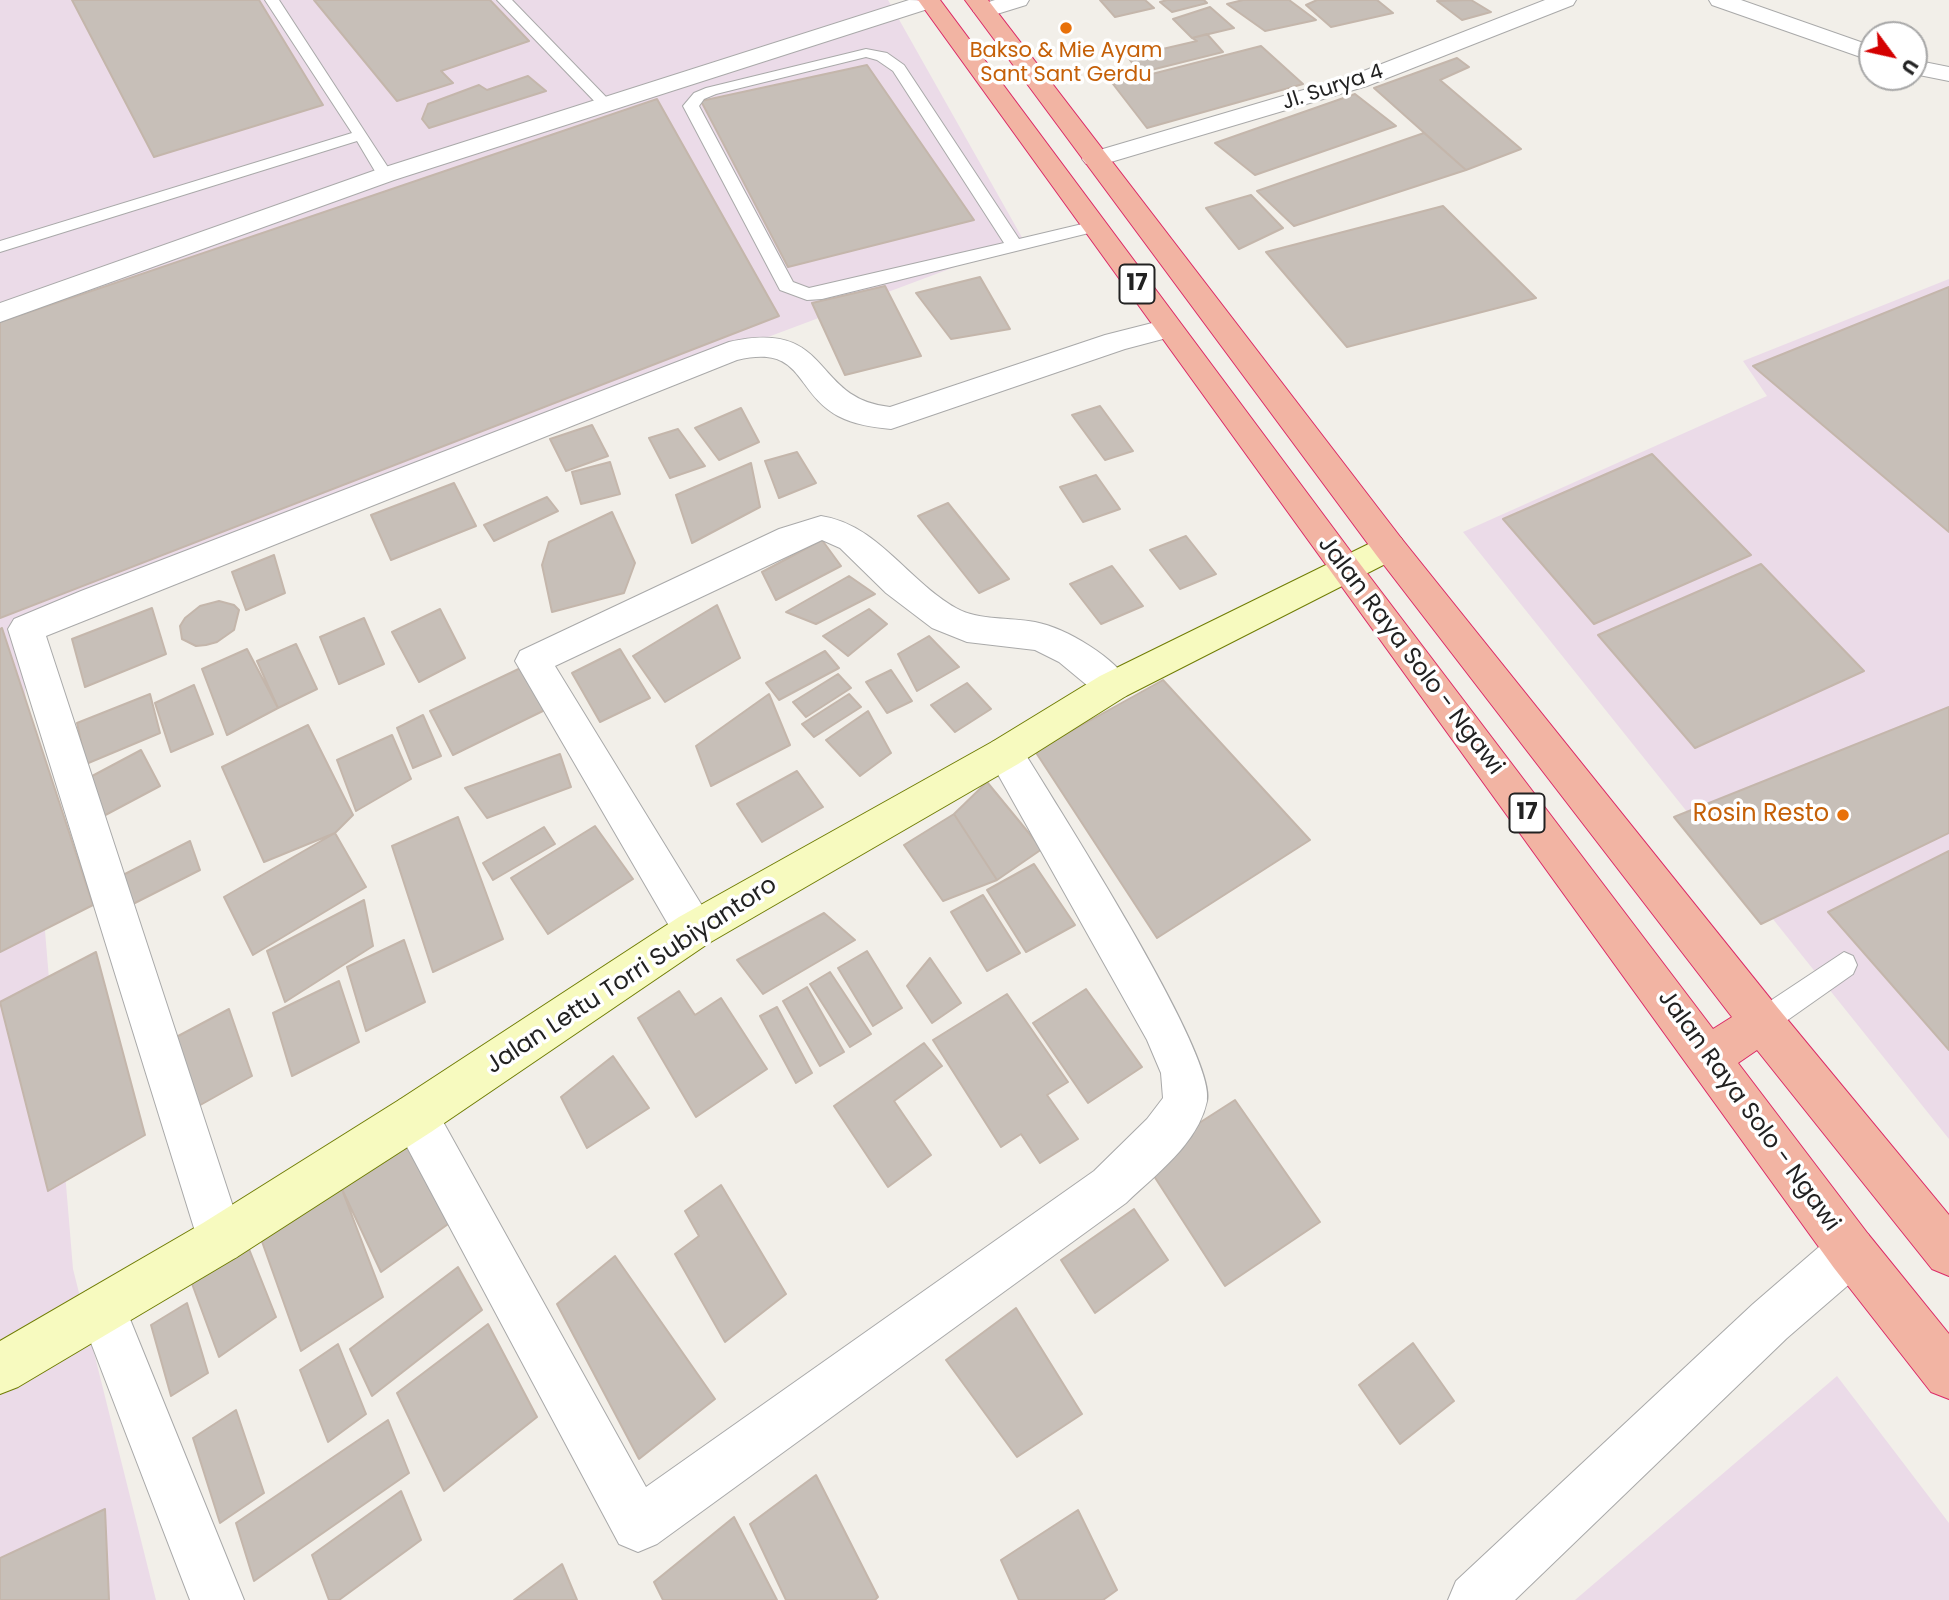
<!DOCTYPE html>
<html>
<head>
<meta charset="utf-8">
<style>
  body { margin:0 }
  #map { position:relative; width:1949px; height:1600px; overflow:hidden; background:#f2efe9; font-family:Poppins,sans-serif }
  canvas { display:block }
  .north { position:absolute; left:1858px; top:21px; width:70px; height:70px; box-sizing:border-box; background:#fff; border:2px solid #a7a7a7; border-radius:50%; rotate:123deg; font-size:19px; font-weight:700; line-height:28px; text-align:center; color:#222 }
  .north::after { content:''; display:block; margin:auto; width:24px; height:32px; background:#d40000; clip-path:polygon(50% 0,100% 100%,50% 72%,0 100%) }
</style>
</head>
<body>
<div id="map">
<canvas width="1949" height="1600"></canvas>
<div class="north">U</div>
</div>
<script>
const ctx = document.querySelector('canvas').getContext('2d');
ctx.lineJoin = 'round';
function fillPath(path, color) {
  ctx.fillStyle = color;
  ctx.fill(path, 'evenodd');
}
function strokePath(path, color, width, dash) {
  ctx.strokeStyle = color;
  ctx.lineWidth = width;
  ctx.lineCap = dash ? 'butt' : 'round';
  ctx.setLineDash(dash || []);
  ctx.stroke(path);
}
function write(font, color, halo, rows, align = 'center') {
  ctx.font = font + ' Poppins,sans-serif';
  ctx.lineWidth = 7;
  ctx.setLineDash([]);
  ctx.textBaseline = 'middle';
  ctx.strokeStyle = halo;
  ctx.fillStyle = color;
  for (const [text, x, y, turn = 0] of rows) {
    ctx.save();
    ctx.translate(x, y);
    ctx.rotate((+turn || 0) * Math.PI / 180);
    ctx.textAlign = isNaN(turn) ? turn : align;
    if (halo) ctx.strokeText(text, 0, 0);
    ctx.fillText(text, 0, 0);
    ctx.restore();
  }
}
fillPath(new Path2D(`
  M0,0h888l136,241 -296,111 -708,277 53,640 83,331h-156z
  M1949,279v860l-486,-607 304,-136 -24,-35z
  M1837,1376l112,147v77h-374z`), '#ebdbe8');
const building = new Path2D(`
  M72,0h187l64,105 -169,52z
  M314,0h176l39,41 -88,30 12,12 -56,18z
  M1100,0h45l9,8 -39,9z
  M1167,0h37l3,3 -35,9 -12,-10z
  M1243,0h46l27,20 -51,11 -38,-27z
  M1317,0h60l16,13 -62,14 -25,-22z
  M1471,0l20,12 -29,8 -25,-19z
  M1210,7l24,21 -42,10 -19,-19z
  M1207,34l16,18 -84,21 -11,-16 69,-16 -5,-3z
  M1261,46l42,38 -156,44 -34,-44z
  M1457,58l12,9 -29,13 81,69 -55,21 -92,-82z
  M867,65l107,155 -186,47 -87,-166z
  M528,76l18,15 -117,37 -7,-9 6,-15 51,-19 8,5z
  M1355,94l41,32 -141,49 -40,-32z
  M657,99l122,217 -779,302v-296z
  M1424,133l42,37 -172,56 -37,-35z
  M1251,195l32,33 -44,21 -33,-41z
  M1443,206l93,92 -189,49 -81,-95z
  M980,277l30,52 -59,10 -35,-46z
  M885,286l36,70 -76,19 -33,-72z
  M1949,287v245l-196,-166z
  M1100,406l33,45 -28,9 -33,-45z
  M741,408l18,34 -40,18 -24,-32z
  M592,425l16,31 -42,15 -16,-32z
  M678,429l27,37 -35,12 -21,-40z
  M797,452l19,31 -37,15 -14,-37z
  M1652,454l99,101 -157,69 -91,-105z
  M610,462l10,32 -39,10 -9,-32z
  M751,463l9,44 -68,36 -16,-48z
  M1096,475l24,34 -37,13 -23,-35z
  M454,483l22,43 -85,34 -20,-45z
  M547,497l11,14 -64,30 -10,-16z
  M948,503l61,76 -30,14 -61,-77z
  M612,512l23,51 -11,30 -72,19 -10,-47 7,-23z
  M1186,536l30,38 -36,15 -30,-39z
  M822,540l19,26 -65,34 -14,-28z
  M274,555l11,38 -39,17 -14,-38z
  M1761,564l103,107 -169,77 -97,-113z
  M1112,566l31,40 -42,18 -31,-40z
  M849,576l26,18 -59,30 -30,-12z
  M219,601l15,4 5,5 -5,20 -17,12 -11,3 -10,1 -14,-7 -2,-13 5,-8 15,-12z
  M717,605l23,53 -75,44 -32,-46z
  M152,608l14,46 -81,33 -13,-48z
  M440,609l25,49 -46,24 -27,-50z
  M869,609l18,15 -39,32 -25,-20z
  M364,618l20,46 -45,20 -19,-47z
  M2,628l91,277 -93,47v-323z
  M929,636l30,31 -42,24 -19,-37z
  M296,644l21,45 -39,19 -21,-47z
  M247,649l31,59 -51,27 -25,-66z
  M620,649l30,49 -50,24 -28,-49z
  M825,651l14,17 -60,32 -13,-17z
  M527,665l24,42 -98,48 -23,-44z
  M891,670l21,31 -25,12 -21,-31z
  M838,674l13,14 -45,29 -13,-15z
  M1163,680l147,160 -153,98 -122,-187z
  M967,683l24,26 -36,23 -24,-27z
  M194,685l19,49 -42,18 -16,-49z
  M150,694l10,39 -74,31 -9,-41z
  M769,694l21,51 -79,41 -15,-40z
  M849,694l12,13 -47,30 -12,-13z
  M1949,707v126l-188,91 -87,-107z
  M868,711l23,42 -31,23 -34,-36z
  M423,715l18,41 -28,12 -16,-40z
  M308,725l45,90 -18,18 -71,29 -42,-95z
  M392,735l19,44 -55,32 -19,-51z
  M141,750l19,36 -64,34 -17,-37z
  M560,754l11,33 -84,31 -22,-30z
  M797,771l26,36 -61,35 -25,-38z
  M987,782l55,67 -45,31 -43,-66z
  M954,814l43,66 -54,21 -39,-56z
  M458,817l45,122 -70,33 -41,-126z
  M595,826l38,53 -85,55 -37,-56z
  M544,827l11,17 -62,36 -10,-17z
  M335,833l31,54 -113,68 -29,-58z
  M190,841l10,29 -69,35 -10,-29z
  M1949,851v199l-121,-138z
  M1034,864l41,61 -49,27 -39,-62z
  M983,895l37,58 -33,18 -36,-59z
  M364,900l9,46 -88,56 -18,-51z
  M824,913l31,27 -92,54 -26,-34z
  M404,940l21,62 -59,29 -19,-64z
  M867,951l35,57 -29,18 -35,-58z
  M96,952l49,183 -97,56 -48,-189z
  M930,958l31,45 -29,20 -25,-37z
  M830,972l41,62 -21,13 -40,-63z
  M339,981l20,61 -67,34 -19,-63z
  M807,987l37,65 -24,14 -37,-65z
  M1086,989l56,78 -54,36 -55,-80z
  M679,991l16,24 26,-17 46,71 -71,48 -58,-99z
  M1007,994l61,88 -21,13 31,44 -38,24 -19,-29 -20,13 -68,-107z
  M777,1007l35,66 -16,10 -36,-67z
  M229,1009l23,67 -66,37 -21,-70z
  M924,1043l18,23 -48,35 37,54 -43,32 -54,-81z
  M613,1056l36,52 -62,40 -26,-51z
  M1235,1100l85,122 -95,64 -82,-127z
  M410,1140l41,82 -70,50 -40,-85z
  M721,1185l65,109 -61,48 -50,-88 24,-18 -14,-25z
  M341,1187l42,110 -82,54 -41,-115z
  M1134,1209l34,51 -73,53 -34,-53z
  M247,1244l29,73 -57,40 -28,-76z
  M615,1256l100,143 -76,60 -82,-155z
  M458,1267l24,43 -110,86 -22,-47z
  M187,1303l21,70 -37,23 -20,-71z
  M1016,1308l66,106 -65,43 -71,-97z
  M488,1324l49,93 -93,74 -47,-98z
  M1413,1343l41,58 -54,43 -41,-59z
  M338,1344l28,70 -38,28 -28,-72z
  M236,1410l28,83 -44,30 -27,-85z
  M388,1420l21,53 -155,108 -18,-58z
  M816,1475l62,122 -3,3h-89l-36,-76z
  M401,1491l20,49 -82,60h-10l-17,-45z
  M105,1509l4,91h-109v-42z
  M1078,1510l39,80 -14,10h-84l-18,-40z
  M734,1517l43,83h-114l-9,-18z
  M562,1564l15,36h-63z`);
fillPath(building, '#c7bfb8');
strokePath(building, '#c4b6ab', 2);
const service = new Path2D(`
  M265,0h14l114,175 -2,3h-12l-22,-37 -357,111v-11l352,-108z
  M497,0h15l97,100v6h-10z
  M866,49l21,4 17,12 115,174 76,-18 9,5 -3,4 -279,69 -15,1 -27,-10 -97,-184 11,-13 12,-5zM866,57l11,3 16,11 111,172 -195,45 -16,-6 -94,-176 5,-7 12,-5z
  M1844,952l9,4 4,9 -4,9 -81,57 -10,4 -10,-4 -4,-9 4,-9z`);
const minor = new Path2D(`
  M909,0l31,1 -3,5 -543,174 -394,142v-19l376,-133z
  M995,0h34l-3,5 -42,13 -11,-7 3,-5z
  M1545,0h31l-3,5 -206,81 -263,78h-18l-4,-5 4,-5 265,-78z
  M1709,0h32l131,46v15l-160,-56z
  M1914,60l35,7v14l-35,-7z
  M1168,319l10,2 4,7 -4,7 -53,14 -234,80c-18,-2 -36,-4 -53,-13 -45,-25 -34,-72 -101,-56l-691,276 198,604 -7,17 -17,7 -17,-7 -195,-628 6,-10 67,-28 648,-249c105,-24 81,57 161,65l215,-72z
  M821,516c56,8 87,65 135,92 23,13 54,9 79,14 31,6 82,36 96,64l-5,10 -13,5 -13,-5 -41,-34 -24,-12 -68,-8 -35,-14 -46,-35 -46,-45 -18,-8 -267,126 154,251 6,13 -6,13 -15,6 -15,-6 -164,-282 5,-10 259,-122z
  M1005,737l13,5c33,55 200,313 189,359 -9,43 -51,73 -81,102l-469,341 -19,8 -19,-8 -220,-412 -6,-16 6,-16 16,-6 16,6 215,387 448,-316 53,-52 16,-21 -2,-25 -14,-33 -161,-287 6,-11z
  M1851,1227l17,7 7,17 -7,17 -81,70 -272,262h-67l8,-19 297,-277 81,-70z
  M102,1285l17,7 125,308h-54l-112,-291 7,-17z`);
const secondary = new Path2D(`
  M1389,534l12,4 5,9 -5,9 -275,140 -108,68 -309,179 -278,189 -194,125 -219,130 -18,7v-53l203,-118 196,-123 280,-183 313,-175 108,-66z`);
const trunk = new Path2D(`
  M918,0h22l417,560 356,469 19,-12 -355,-461 -412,-556h23l413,538 376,469 172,208v61l-17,-7 -175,-219 -19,13 130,171 81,100v65l-18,-7 -97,-124z`);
strokePath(service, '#a9a9a9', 2);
strokePath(minor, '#a9a9a9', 2);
strokePath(secondary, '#707d05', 2);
strokePath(trunk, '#dc2a67', 2);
fillPath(service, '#fff');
fillPath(minor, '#fff');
fillPath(secondary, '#f7fabf');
fillPath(trunk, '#f2b4a3');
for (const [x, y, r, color] of [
  [1066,28,7,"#e8710a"],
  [1843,815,7,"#e8710a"]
]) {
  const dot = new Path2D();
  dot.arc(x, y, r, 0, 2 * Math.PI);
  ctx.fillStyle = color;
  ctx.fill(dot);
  strokePath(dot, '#fff', 2.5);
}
write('21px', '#c56008', '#fff', [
  ["Bakso & Mie Ayam",1066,52],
  ["Sant Sant Gerdu",1066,76]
]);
write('21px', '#222', '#fff', [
  ["Jl. Surya 4",1333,88,-18]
]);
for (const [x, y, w] of [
  [1137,284,35],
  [1527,813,35]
]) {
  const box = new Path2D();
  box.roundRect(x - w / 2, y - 19.5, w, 39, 5);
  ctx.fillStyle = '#fff';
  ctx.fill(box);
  strokePath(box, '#222', 2);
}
write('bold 23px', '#222', null, [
  ["17",1137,284],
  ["17",1527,813]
]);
write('24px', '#222', '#fff', [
  ["Jalan Raya Solo - Ngawi",1410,656,53],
  ["Jalan Lettu Torri Subiyantoro",632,976,-33],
  ["Jalan Raya Solo - Ngawi",1748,1111,54]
]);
write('24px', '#c56008', '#fff', [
  ["Rosin Resto",1829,815]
], 'right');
</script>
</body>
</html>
